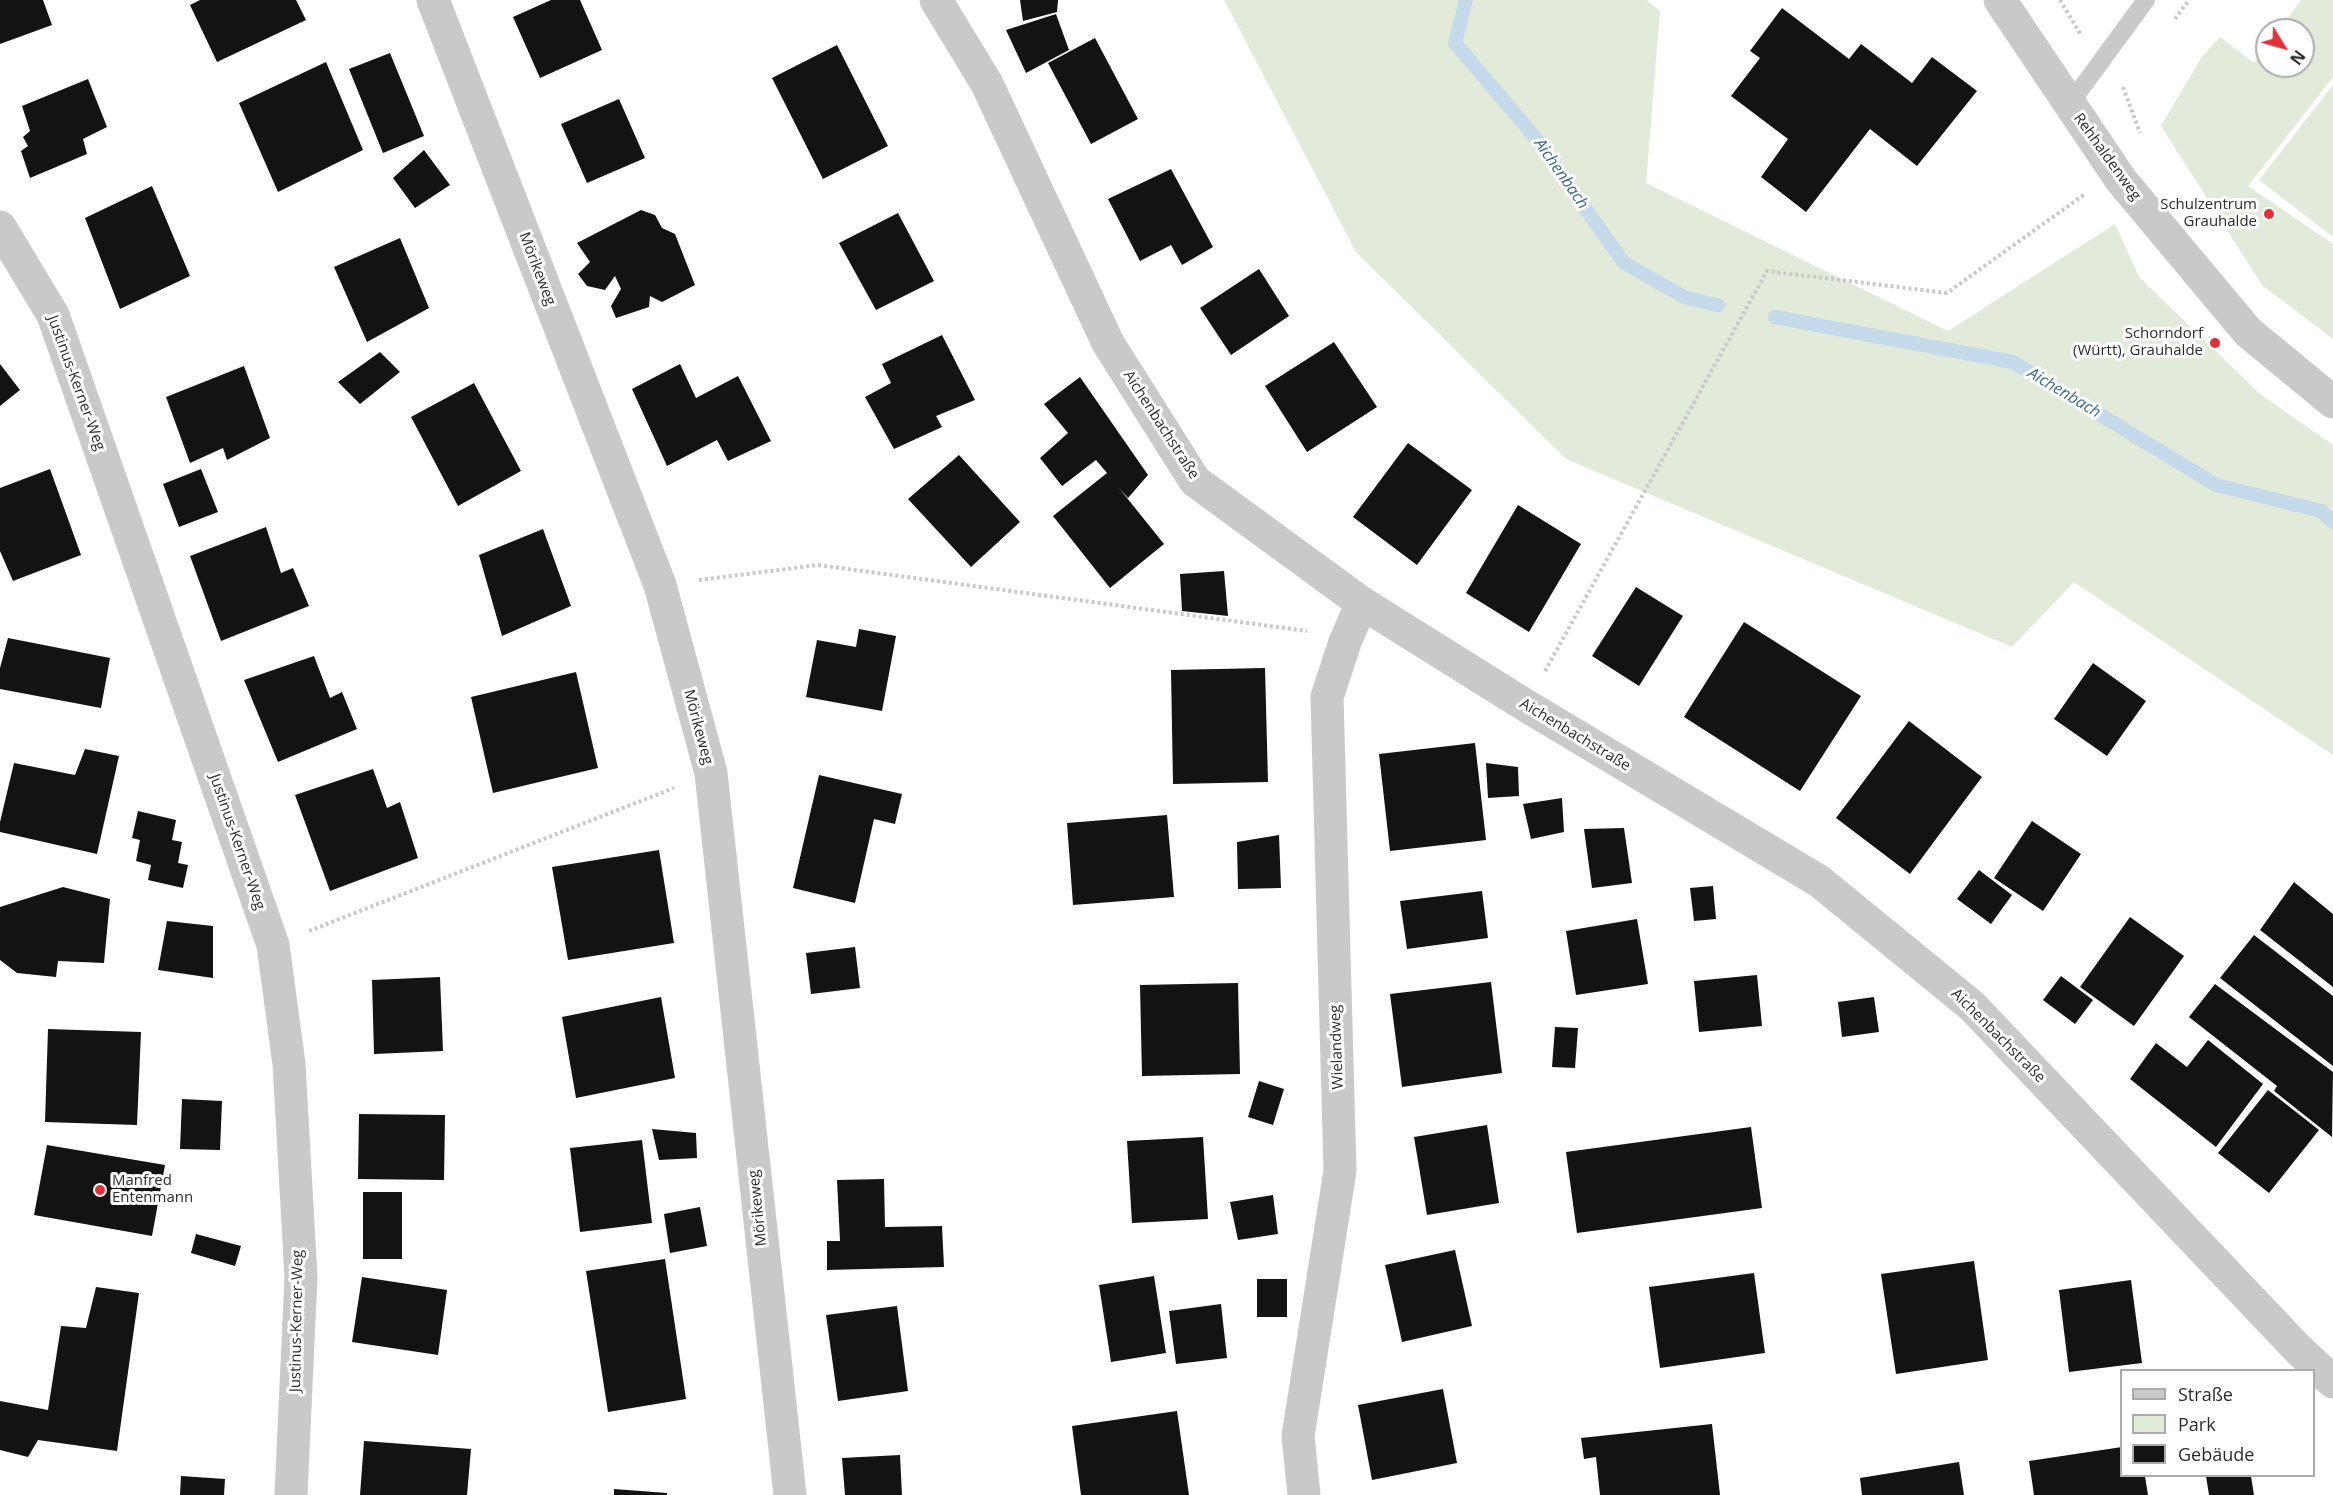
<!DOCTYPE html>
<html>
<head>
<meta charset="utf-8">
<style>
  body { margin:0 }
  #map { position:relative; width:2333px; height:1495px; overflow:hidden; background:#fff; font-family:"Open Sans",sans-serif }
  canvas { display:block }
  .legend { position:absolute; left:2120px; top:1369px; width:195px; height:108px; box-sizing:border-box; background:#fff; border:2px solid #ababab; margin:0; padding:8px 10px; list-style:none; font-size:18px; color:#2c2c2c }
  .legend li { display:flex; align-items:center; gap:12px; height:30px }
  .legend b { width:30px; border:2px solid #ababab }
  .north { position:absolute; left:2255px; top:18px; width:60px; height:60px; box-sizing:border-box; background:#fff; border:2px solid #ababab; border-radius:50%; rotate:127deg; font-size:16px; font-weight:700; line-height:24px; text-align:center; color:#2c2c2c }
  .north::after { content:''; display:block; margin:auto; width:21px; height:27px; background:#e13037; clip-path:polygon(50% 0,100% 100%,50% 72%,0 100%) }
</style>
</head>
<body>
<div id="map">
<canvas width="2333" height="1495"></canvas>
<ul class="legend">
<li><b style="height:8px;background:#c9c9c9"></b>Straße</li>
<li><b style="height:16px;background:#e2ead9"></b>Park</li>
<li><b style="height:16px;background:#131313"></b>Gebäude</li>
</ul>
<div class="north">N</div>
</div>
<script>
const ctx = document.querySelector('canvas').getContext('2d');
ctx.lineJoin = 'round';
function fillPath(path, color) {
  ctx.fillStyle = color;
  ctx.fill(path, 'evenodd');
}
function strokePath(path, color, width, dash) {
  ctx.strokeStyle = color;
  ctx.lineWidth = width;
  ctx.lineCap = dash ? 'butt' : 'round';
  ctx.setLineDash(dash || []);
  ctx.stroke(path);
}
function write(font, color, halo, rows, align = 'center') {
  ctx.font = font + ' "Open Sans",sans-serif';
  ctx.lineWidth = 6;
  ctx.setLineDash([]);
  ctx.textBaseline = 'middle';
  ctx.strokeStyle = halo;
  ctx.fillStyle = color;
  for (const [text, x, y, turn = 0] of rows) {
    ctx.save();
    ctx.translate(x, y);
    ctx.rotate((+turn || 0) * Math.PI / 180);
    ctx.textAlign = isNaN(turn) ? turn : align;
    if (halo) ctx.strokeText(text, 0, 0);
    ctx.fillText(text, 0, 0);
    ctx.restore();
  }
}
fillPath(new Path2D(`
  M1224,0h422l14,11 -14,172 302,148 167,-107 24,53 121,117 73,51v310l-259,-173 -62,65 -446,-188 -210,-207z
  M2301,0h32v77l-85,109 85,58v95l-71,-54 -101,-159 40,-68 19,-21 34,26 13,-17v20h36v-36h-24z
  M2333,85v152l-74,-57z`), '#e2ead9');
strokePath(new Path2D(`
  M1466,0l-11,43 79,93 90,127 62,35 32,7
  M1775,317l238,45 203,123 105,26 12,11`), '#c5daea', 14);
fillPath(new Path2D(`
  M0,0h43l9,25 -52,19z
  M200,0h96l10,20 -89,42 -27,-57z
  M551,0h29l22,50 -62,28 -27,-61z
  M1020,0h38l-1,12 -34,9z
  M1782,8l67,51 12,-15 51,39 20,-26 45,34 -60,75 -47,-37 -64,83 -45,-35 27,-38 -57,-43 29,-38 -10,-7z
  M1056,14l13,36 -43,23 -20,-43z
  M1095,38l43,81 -47,25 -43,-81z
  M837,45l51,101 -65,33 -51,-101z
  M390,53l34,83 -41,17 -34,-84z
  M326,62l37,88 -85,42 -39,-89z
  M88,79l19,48 -24,12 4,15 -57,24 -9,-27 7,-5 -5,-9 7,-6 -8,-25z
  M619,99l26,59 -58,25 -26,-59z
  M424,150l26,35 -35,23 -22,-30z
  M1171,169l42,78 -31,18 -11,-20 -31,16 -32,-62z
  M152,186l38,90 -70,33 -35,-91z
  M641,210l14,5 7,13 13,6 20,51 -33,17 -12,-6 -1,11 -33,11 -5,-12 10,-17 -6,-13 -10,14 -18,-4 -9,-12 12,-12 -13,-19z
  M898,213l36,68 -58,29 -37,-67z
  M400,238l29,70 -62,34 -33,-75z
  M1259,269l30,47 -58,39 -31,-47z
  M942,335l33,65 -39,16 6,11 -48,22 -29,-52 26,-14 -9,-19z
  M1334,342l43,65 -70,45 -42,-66z
  M380,352l20,20 -40,32 -22,-22z
  M0,364l20,26 -20,16z
  M680,364l16,34 42,-22 33,65 -43,20 -11,-21 -50,26 -35,-77z
  M244,366l26,72 -43,22 -4,-12 -33,15 -24,-66z
  M1080,377l68,98 -20,23 -9,-10 45,56 -54,44 -57,-72 54,-43 -11,-13 -34,26 -22,-28 28,-25 -24,-29z
  M474,383l47,88 -63,35 -47,-89z
  M1408,443l64,47 -55,75 -64,-48z
  M959,455l61,67 -49,45 -63,-68z
  M50,469l31,86 -68,26 -13,-30v-63z
  M201,469l17,43 -39,15 -16,-43z
  M1518,505l63,39 -52,88 -63,-39z
  M266,527l15,46 12,-5 16,38 -88,35 -31,-85z
  M543,529l28,77 -69,30 -23,-81z
  M1224,571l4,45 -46,-5 -2,-37z
  M1636,587l47,29 -44,70 -47,-30z
  M1744,622l117,74 -61,95 -116,-74z
  M859,629l37,7 -14,75 -76,-14 11,-57 39,7z
  M8,638l102,20 -9,50 -101,-19v-21z
  M314,656l16,42 12,-6 15,37 -79,33 -34,-82z
  M2093,663l53,38 -39,55 -53,-37z
  M1265,668l3,114 -95,2 -2,-114z
  M576,672l22,96 -105,25 -22,-96z
  M1909,721l73,56 -72,97 -74,-56z
  M1475,743l11,97 -96,11 -11,-97z
  M85,749l34,7 -22,98 -97,-22v-10l14,-59 61,12z
  M1486,763l32,4 1,29 -31,2z
  M373,769l14,39 13,-6 18,56 -88,33 -35,-96z
  M819,775l83,19 -7,30 -21,-5 -19,84 -62,-15z
  M1562,798l2,34 -33,7 -8,-35z
  M138,811l38,9 -4,20 10,2 -4,21 10,2 -5,23 -35,-8 3,-15 -15,-4 4,-21 -8,-2z
  M1167,815l7,82 -101,8 -6,-82z
  M2032,821l49,33 -38,57 -49,-33z
  M1624,828l8,55 -40,5 -8,-59z
  M1279,835l2,53 -43,1 -1,-47z
  M659,850l15,93 -106,17 -16,-93z
  M1979,870l33,25 -21,29 -34,-25z
  M2294,882l39,32v73l-73,-57z
  M1713,886l3,33 -22,2 -4,-33z
  M63,887l47,12 -6,64 -46,-2 -2,16 -39,-4 -17,-13v-53z
  M1482,891l6,47 -81,11 -7,-48z
  M2130,917l54,39 -50,70 -54,-39z
  M1637,919l11,65 -72,11 -10,-64z
  M167,921l46,5v52l-55,-8z
  M2254,935l79,61v70l-113,-88z
  M855,947l5,41 -49,6 -5,-41z
  M1757,975l5,51 -63,6 -5,-51z
  M2061,976l32,24 -18,24 -32,-24z
  M440,977l3,74 -69,3 -2,-74z
  M1491,982l11,91 -100,14 -12,-93z
  M1238,983l2,91 -98,2 -2,-91z
  M2215,984l118,88 -1,65 -58,-46 3,-5 -88,-69z
  M661,997l14,81 -99,20 -14,-81z
  M1874,997l5,35 -37,5 -4,-35z
  M1555,1027l23,1 -3,40 -23,-1z
  M48,1029l93,3 -4,93 -92,-3z
  M2208,1040l55,44 -47,63 -86,-68 26,-36 31,24z
  M1259,1081l25,8 -11,36 -25,-8z
  M2268,1090l51,40 -50,63 -51,-40z
  M182,1099l40,2 -2,49 -40,-1z
  M359,1114l86,1 -1,65 -86,-1z
  M1487,1125l12,78 -72,12 -13,-78z
  M1751,1127l11,81 -185,25 -11,-81z
  M652,1129l44,4 1,25 -38,2z
  M1203,1137l5,82 -76,4 -5,-82z
  M642,1140l10,83 -72,9 -10,-84z
  M47,1145l118,20 -13,71 -118,-21z
  M884,1179l1,48 57,-1 2,41 -117,3v-29h13l-3,-61z
  M363,1192h39v67h-39z
  M1273,1195l5,39 -40,6 -8,-38z
  M700,1207l7,39 -37,7 -6,-39z
  M196,1234l45,12 -6,20 -44,-13z
  M1455,1250l17,76 -70,16 -17,-77z
  M665,1259l21,140 -78,13 -22,-141z
  M1974,1261l14,99 -92,14 -15,-100z
  M1754,1273l11,80 -105,15 -11,-81z
  M1154,1276l12,77 -55,9 -12,-77z
  M362,1277l85,13 -9,65 -86,-13z
  M1257,1279h30v38h-30z
  M2131,1280l11,83 -73,9 -10,-82z
  M96,1287l43,6 -22,158 -79,-11 -10,17 -28,-7v-49l48,9 13,-84 25,2z
  M1221,1304l6,54 -51,6 -7,-53z
  M897,1306l11,85 -70,10 -12,-86z
  M1443,1389l14,74 -85,17 -14,-75z
  M1177,1411l12,84h-108l-9,-69z
  M1712,1424l8,71h-120l-4,-38 -12,2 -3,-21z
  M364,1441l107,8 -4,46h-107z
  M2122,1447v29h23l3,19h-114l-5,-34z
  M900,1455l2,40h-57l-3,-37z
  M1959,1462l5,33h-102l-2,-17z
  M181,1476l44,3 -1,16h-44z
  M2206,1476h45l3,19h-45z
  M614,1489l53,4v2h-53z`), '#131313');
strokePath(new Path2D(`
  M2060,0l21,35
  M2175,19l14,-19
  M2123,87l17,46
  M699,580l119,-15 489,66
  M1545,671l222,-400 180,22 138,-99
  M309,931l365,-143`), '#c9c9c9', 4, [3, 3]);
strokePath(new Path2D(`
  M2069,105l77,-105`), '#c9c9c9', 18);
strokePath(new Path2D(`
  M433,0l227,585 51,188 79,722
  M936,0l51,84 121,259 87,138 167,122 163,102 294,176 153,125 325,342 36,34
  M2000,0l121,180 127,152 85,70
  M0,227l53,88 220,630 16,119 12,213 -10,218
  M1304,1495l-6,-59 42,-265 -13,-474 18,-55 17,-39`), '#c9c9c9', 33);
for (const [x, y, r, color] of [
  [2269,214,6,"#e13037"],
  [2215,343,6,"#e13037"],
  [100,1190,6,"#e13037"]
]) {
  const dot = new Path2D();
  dot.arc(x, y, r, 0, 2 * Math.PI);
  ctx.fillStyle = color;
  ctx.fill(dot);
  strokePath(dot, '#fff', 2);
}
write('15px', '#2c2c2c', '#fff', [
  ["Rehhaldenweg",2107,157,54],
  ["Mörikeweg",537,269,69],
  ["Justinus-Kerner-Weg",76,383,70],
  ["Aichenbachstraße",1161,425,57],
  ["Mörikeweg",698,727,75],
  ["Aichenbachstraße",1575,735,31],
  ["Justinus-Kerner-Weg",237,842,71],
  ["Aichenbachstraße",1998,1036,45],
  ["Wielandweg",1337,1047,-92],
  ["Mörikeweg",758,1208,-96],
  ["Justinus-Kerner-Weg",297,1321,-89]
]);
write('15px', '#2c2c2c', '#fff', [
  ["Schulzentrum",2257,205],
  ["Grauhalde",2257,222],
  ["Schorndorf",2203,334],
  ["(Württ), Grauhalde",2203,351],
  ["Manfred",112,1181,"left"],
  ["Entenmann",112,1198,"left"]
], 'right');
write('italic 16px', '#3c6a8c', '#fff', [
  ["Aichenbach",1561,174,55],
  ["Aichenbach",2064,393,31]
]);
</script>
</body>
</html>
